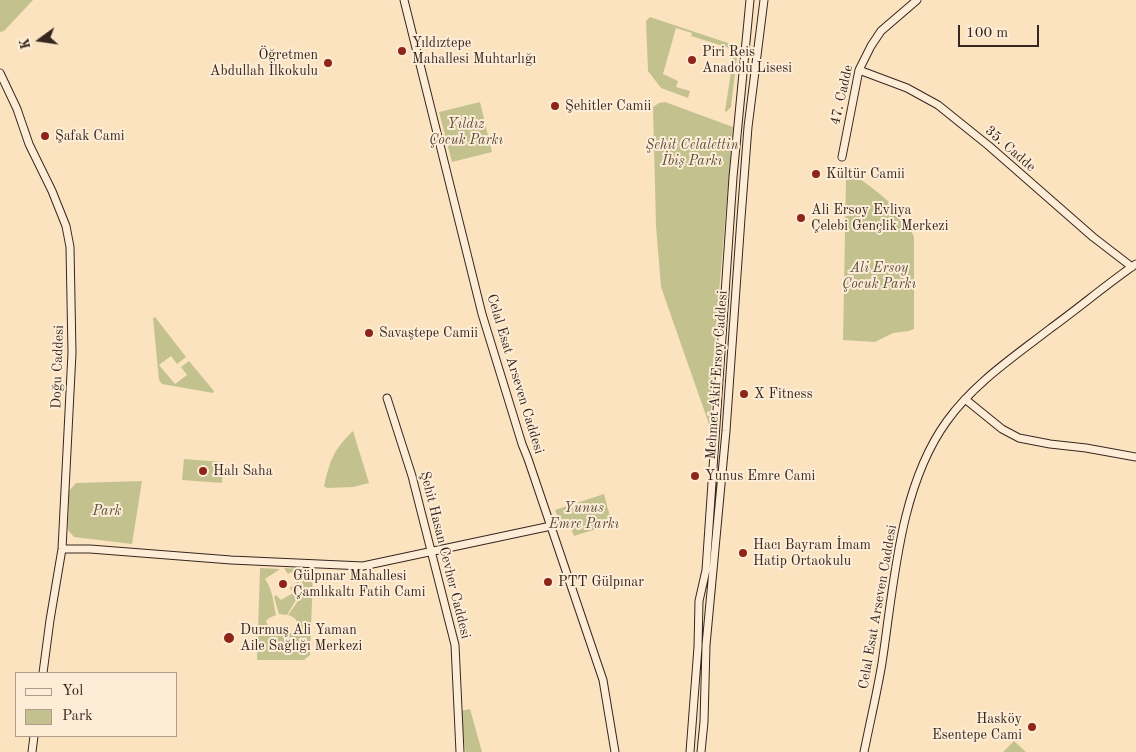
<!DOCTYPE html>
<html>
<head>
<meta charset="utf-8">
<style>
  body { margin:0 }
  #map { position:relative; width:1136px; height:752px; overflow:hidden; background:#fce3c0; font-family:"Old Standard TT",serif }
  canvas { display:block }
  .legend { position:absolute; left:15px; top:672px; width:162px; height:65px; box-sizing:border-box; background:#fdedd6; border:1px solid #ae9d8d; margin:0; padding:6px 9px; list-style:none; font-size:15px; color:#372620 }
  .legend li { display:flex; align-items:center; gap:10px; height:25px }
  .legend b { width:25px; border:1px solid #ae9d8d }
  .north { position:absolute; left:15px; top:15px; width:50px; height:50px; -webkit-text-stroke:4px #fdedd6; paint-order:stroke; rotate:256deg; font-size:14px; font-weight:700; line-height:20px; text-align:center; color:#372620 }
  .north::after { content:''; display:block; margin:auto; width:18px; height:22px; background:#372620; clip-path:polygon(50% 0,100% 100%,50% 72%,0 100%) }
  .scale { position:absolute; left:958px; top:25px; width:81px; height:22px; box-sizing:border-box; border:2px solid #372620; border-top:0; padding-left:6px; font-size:15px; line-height:18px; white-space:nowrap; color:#372620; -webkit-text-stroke:4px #fdedd6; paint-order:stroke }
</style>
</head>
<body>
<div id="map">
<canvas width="1136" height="752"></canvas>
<ul class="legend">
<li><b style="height:6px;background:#fdedd6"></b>Yol</li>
<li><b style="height:14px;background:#c3c28f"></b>Park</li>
</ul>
<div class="north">K</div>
<div class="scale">100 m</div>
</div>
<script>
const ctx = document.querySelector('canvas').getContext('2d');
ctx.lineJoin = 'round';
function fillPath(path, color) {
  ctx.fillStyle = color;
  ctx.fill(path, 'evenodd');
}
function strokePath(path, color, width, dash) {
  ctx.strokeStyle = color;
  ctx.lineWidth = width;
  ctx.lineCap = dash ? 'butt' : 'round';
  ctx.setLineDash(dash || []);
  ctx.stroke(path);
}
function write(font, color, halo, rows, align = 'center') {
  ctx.font = font + ' "Old Standard TT",serif';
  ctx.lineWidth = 4;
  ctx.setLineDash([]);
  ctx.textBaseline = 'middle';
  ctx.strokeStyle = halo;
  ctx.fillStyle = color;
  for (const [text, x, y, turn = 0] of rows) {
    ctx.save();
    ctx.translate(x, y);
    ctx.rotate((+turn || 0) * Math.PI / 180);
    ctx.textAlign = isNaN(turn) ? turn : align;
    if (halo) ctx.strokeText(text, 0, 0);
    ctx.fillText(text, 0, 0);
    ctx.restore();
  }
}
fillPath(new Path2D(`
  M0,0h33l-29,31 -4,1z
  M650,17l84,28 4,4 -7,58 -5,5 -1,-1 9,-59 -2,-3 -41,-13 1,-3 -16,-5 -13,46 15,7 -2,6 14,4 -2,7 -27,-10 -13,-17 -2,-50z
  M480,102l12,50 -40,10 -13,-50z
  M665,102l68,25 -18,214 -5,86 -49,-140 -5,-61 -3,-119 6,-4z
  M857,177c23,16 47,34 57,60v92l-5,2 -16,2 -18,9 -32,-2 3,-160z
  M155,317l31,40 -9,7 -6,-8 -12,9 16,19 12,-9 -6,-8 8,-6 25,30 -1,2 -51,-9 -3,-4 -6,-62z
  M353,431l16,52 -16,4 -26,1 -3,-2c6,-25 9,-36 29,-55z
  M184,459l39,3 -1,21 -40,-3z
  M142,481l-10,63 -58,-7 -6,-7 1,-39 7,-8z
  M604,494l8,30 -38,12 -5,-12 -9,-1 -5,-13z
  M260,568l20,1 -15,10c8,11 8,23 11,36l-7,3 -3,3 3,7 14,8 14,-5c3,-8 -1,-14 -9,-16l10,-14 6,-32h4l5,6 -3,80 -6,5h-47z
  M284,568l17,1 -5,31 -9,15 -8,-1 -5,-17 2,-2 5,5 12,-7 -3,-5 7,-6 -6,-10 -3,2z
  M470,709l12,43h-16l-1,-3 -4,-38z
  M1014,741l12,11h-23z`), '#c3c28f');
const secondary = new Path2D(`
  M404,0l78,314 40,130 6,15 75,221 12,72
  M859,70l48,18 31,17 51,41 104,91 39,30
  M0,73l17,36 12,35 23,47 14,35 4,21 2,106 -10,196 -12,71 -7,53
  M842,157l17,-87 12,-24 10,-15 36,-31
  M387,398l25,78 43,169 5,107
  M965,399l37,30 17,9 31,6 36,4 50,9
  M62,549h28l141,11 132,6 188,-40
  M32,752l2,-16
  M690,752l8,-105 1,-46 7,-31 27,-393 17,-177
  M701,752l3,-30 2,-77 20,-214 15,-213 7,-91 16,-127
  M864,752c6,-30 13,-59 18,-89 12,-78 17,-176 65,-242 27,-38 68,-65 104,-93 29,-21 56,-44 85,-64`);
strokePath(secondary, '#372620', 9);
strokePath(secondary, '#fdedd6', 7);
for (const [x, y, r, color] of [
  [402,51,5,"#8f2418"],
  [692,60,5,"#8f2418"],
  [328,63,5,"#8f2418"],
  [555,106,5,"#8f2418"],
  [45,136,5,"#8f2418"],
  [816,174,5,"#8f2418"],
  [801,218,5,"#8f2418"],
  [369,333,5,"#8f2418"],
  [744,394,5,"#8f2418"],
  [203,471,5,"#8f2418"],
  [695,476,5,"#8f2418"],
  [743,553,5,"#8f2418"],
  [548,582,5,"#8f2418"],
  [283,584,5,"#8f2418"],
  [229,638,6,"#8f2418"],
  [1032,727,5,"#8f2418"]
]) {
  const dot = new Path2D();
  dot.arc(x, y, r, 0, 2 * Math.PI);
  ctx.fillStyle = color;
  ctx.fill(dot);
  strokePath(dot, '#fdedd6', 2);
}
write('14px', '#372620', '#fdedd6', [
  ["Yıldıztepe",412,43],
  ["Mahallesi Muhtarlığı",412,59],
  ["Piri Reis",702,52],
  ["Anadolu Lisesi",702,68],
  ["Öğretmen",318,55,"right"],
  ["Abdullah İlkokulu",318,71,"right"],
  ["Şehitler Camii",565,106],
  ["Şafak Cami",55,136],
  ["Kültür Camii",826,174],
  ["Ali Ersoy Evliya",811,210],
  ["Çelebi Gençlik Merkezi",811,226],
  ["Savaştepe Camii",379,333],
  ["X Fitness",754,394],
  ["Halı Saha",213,471],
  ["Yunus Emre Cami",705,476],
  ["Hacı Bayram İmam",753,545],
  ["Hatip Ortaokulu",753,561],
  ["Gülpınar Mahallesi",293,576],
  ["Çamlıkaltı Fatih Cami",293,592],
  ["PTT Gülpınar",558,582],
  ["Durmuş Ali Yaman",240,630],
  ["Aile Sağlığı Merkezi",240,646],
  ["Hasköy",1022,719,"right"],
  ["Esentepe Cami",1022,735,"right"]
], 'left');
write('14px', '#372620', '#fdedd6', [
  ["47. Cadde",842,95,-77],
  ["35. Cadde",1010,149,41],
  ["Doğu Caddesi",58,367,-88],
  ["Celal Esat Arseven Caddesi",515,374,73],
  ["Mehmet Akif Ersoy Caddesi",717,375,-86],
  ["Şehit Hasan Cevher Caddesi",445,555,76],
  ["Celal Esat Arseven Caddesi",878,607,-80]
]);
write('italic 14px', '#5a4d3c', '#fdedd6', [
  ["Yıldız",466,124],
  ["Çocuk Parkı",466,140],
  ["Şehit Celalettin",692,145],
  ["İbiş Parkı",692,161],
  ["Ali Ersoy",879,268],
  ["Çocuk Parkı",879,284],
  ["Yunus",584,508],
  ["Emre Parkı",584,524],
  ["Park",107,511]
]);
</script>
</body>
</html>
